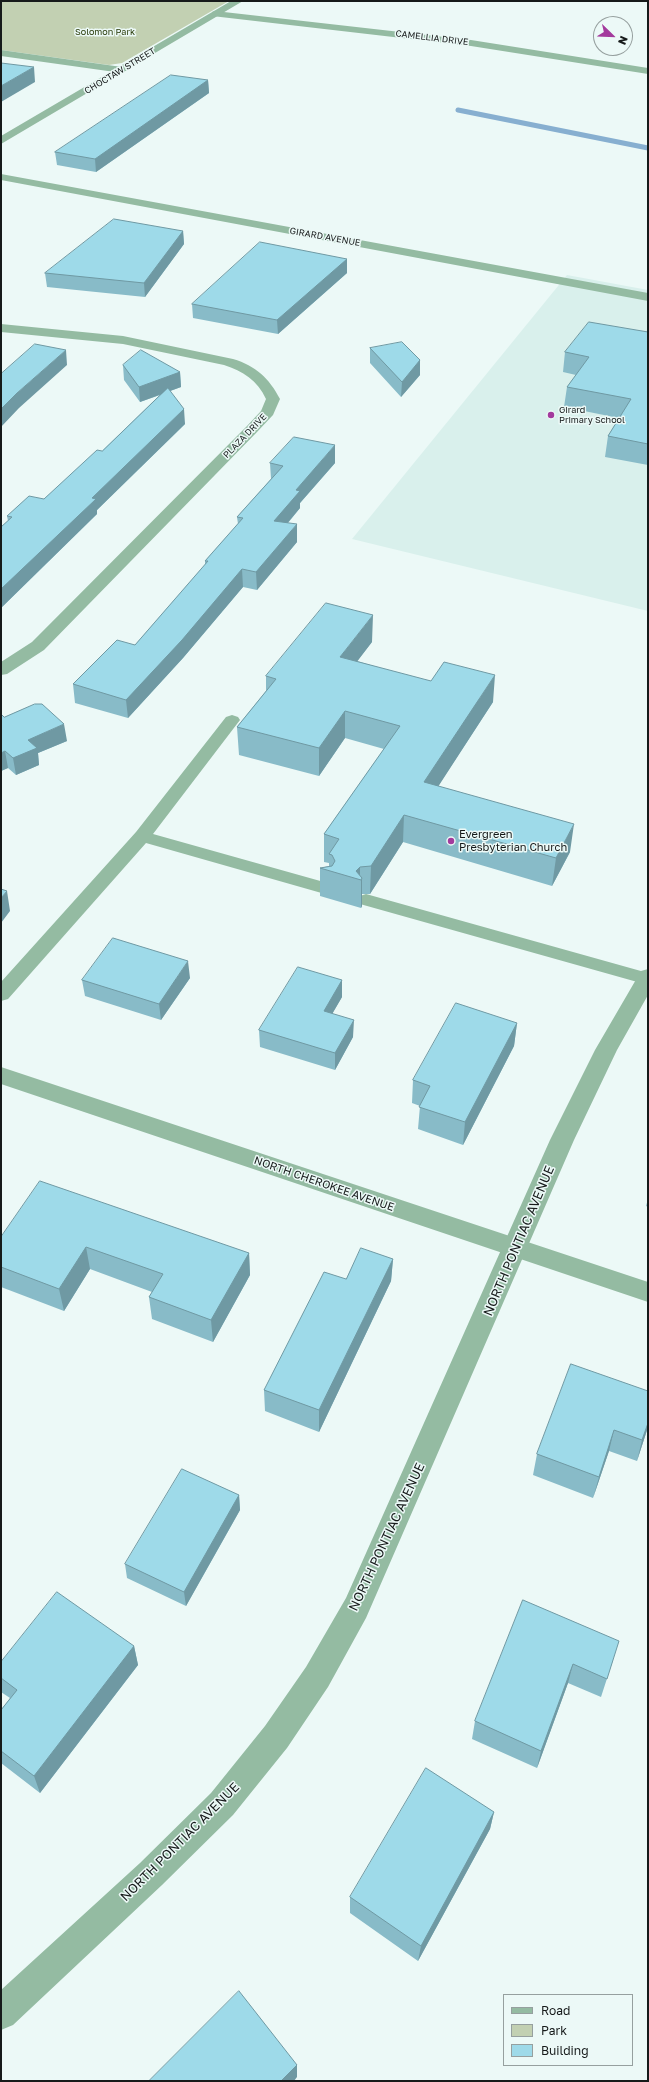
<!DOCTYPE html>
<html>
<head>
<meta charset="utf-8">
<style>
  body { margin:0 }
  #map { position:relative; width:649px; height:2082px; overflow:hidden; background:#ecf9f7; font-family:"Golos Text",sans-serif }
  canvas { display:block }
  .frame { position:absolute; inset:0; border:2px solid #161a1a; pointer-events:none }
  .legend { position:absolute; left:503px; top:1994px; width:130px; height:72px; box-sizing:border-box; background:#ecf9f7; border:1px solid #96a09f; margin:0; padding:5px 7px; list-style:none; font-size:12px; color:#161a1a }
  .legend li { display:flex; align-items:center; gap:8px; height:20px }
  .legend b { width:20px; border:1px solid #96a09f }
  .north { position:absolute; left:593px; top:16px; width:40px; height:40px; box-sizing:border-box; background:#ecf9f7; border:1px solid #96a09f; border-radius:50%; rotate:113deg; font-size:11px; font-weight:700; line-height:16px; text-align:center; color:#161a1a }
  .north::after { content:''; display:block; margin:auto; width:14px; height:18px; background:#a33a9d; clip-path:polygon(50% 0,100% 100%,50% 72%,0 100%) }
</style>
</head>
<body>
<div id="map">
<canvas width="649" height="2082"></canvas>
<div class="frame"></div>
<ul class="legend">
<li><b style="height:5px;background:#94bba2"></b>Road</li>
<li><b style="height:11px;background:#c2d0b2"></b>Park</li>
<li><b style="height:11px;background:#9edae9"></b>Building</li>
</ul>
<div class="north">N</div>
</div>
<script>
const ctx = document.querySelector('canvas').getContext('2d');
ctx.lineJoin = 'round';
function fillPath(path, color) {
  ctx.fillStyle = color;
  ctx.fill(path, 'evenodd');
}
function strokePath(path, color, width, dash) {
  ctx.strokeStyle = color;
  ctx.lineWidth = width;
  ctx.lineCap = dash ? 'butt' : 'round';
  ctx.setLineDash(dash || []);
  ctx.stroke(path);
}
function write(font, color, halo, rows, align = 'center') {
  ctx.font = font + ' "Golos Text",sans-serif';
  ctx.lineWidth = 3;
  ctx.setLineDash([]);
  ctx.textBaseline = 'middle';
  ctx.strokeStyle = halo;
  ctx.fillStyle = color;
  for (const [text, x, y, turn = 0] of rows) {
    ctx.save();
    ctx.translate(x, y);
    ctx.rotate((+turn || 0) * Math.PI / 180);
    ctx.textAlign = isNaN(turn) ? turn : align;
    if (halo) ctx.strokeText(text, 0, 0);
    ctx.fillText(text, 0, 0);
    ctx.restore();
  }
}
fillPath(new Path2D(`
  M567,275l81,15v321l-296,-72z`), '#d9f0ec');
fillPath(new Path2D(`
  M1,1h228l-107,62 -13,2 -108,-15z`), '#c2d0b2');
strokePath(new Path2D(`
  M458,110l190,38`), '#87afd0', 5);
fillPath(new Path2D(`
  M232,715l6,2 2,3 -87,114 178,50 3,4 -3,4 -6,2 -179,-51 -138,156 -7,2v-19l135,-150 90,-115z
  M366,894l282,79v12l-288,-81 -3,-4 3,-4z`), '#94bba2');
fillPath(new Path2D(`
  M215,11l256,29 177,28v6l-177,-28 -259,-30v-4z
  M1,50l121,17 5,3 -5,3 -121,-17z
  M1,174l647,119v8l-647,-121z
  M1,324l122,12 110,23c23,7 36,19 47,40l-7,16 -16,17 -213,218 -37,24 -6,1v-13l31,-20 215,-216 14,-15 5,-12c-9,-19 -23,-28 -42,-34l-101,-21 -122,-12z
  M648,969v26l-31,55 -43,90 -208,478 -38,69 -41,61 -54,67 -71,70 -149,140 -12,5v-40l139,-127 71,-70 54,-67 41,-59 40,-69 204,-458 45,-90 46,-79z`), '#94bba2');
fillPath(new Path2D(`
  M231,1h12l-242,143v-8z
  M1,1067l647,215v20l-647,-218z`), '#94bba2');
fillPath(new Path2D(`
  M208,80l1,13 -113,79 -39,-7 -2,-13z
  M183,231l1,13 -39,53 -98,-10 -2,-14z
  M347,259v14l-69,61 -85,-16 -1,-14z
  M648,332v133l-43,-8 3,-21 11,-18 -55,-11 3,-20 9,-12 -13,-3 2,-20z
  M370,348l50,12v15l-19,22 -31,-34z
  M123,365l57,7 1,15 -11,4 15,33 -88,86v4l-96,94v-81l7,-6 -1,-5 37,-17 58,-48 58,-56 -20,7 -16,-22z
  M270,463h65l-35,40v5l-12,15 9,19 -40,48 -14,-3 -60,71 -55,60 -53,-15 -2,-19 62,-39 70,-80v-4l33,-37 -1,-7 34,-38z
  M372,642l-15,19 136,41 -55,84 132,66 -18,34 -149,-44 -33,52h-8v12l-1,2 -41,-12v-28l9,-2v-3l-5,-1v-28l60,-85 -39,-11 -26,38 -80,-21 -2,-28 29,-36v-15z
  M1,714l3,3 63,24 -29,12 1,12 -23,10 -8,-7 -7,3z
  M190,978l-29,42 -76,-24 -3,-16z
  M342,980v17l-10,17 21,23 -18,33 -75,-23 -1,-17z
  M517,1023l-3,23 -51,99 -45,-16 2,-23 -8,-3 1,-23z
  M648,1199v8l-2,-1z
  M1,1237l248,16 1,22 -37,67 -61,-23 -3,-22 3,-5 -62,-23 -26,42 -63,-24z
  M393,1259l-2,22 -72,151 -54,-21 -1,-21 82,-111z
  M571,1364l77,63 -11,34 -28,-10 -16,47 -60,-23 4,-21z
  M239,1495l1,15 -54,96 -59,-28 -2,-14z
  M523,1600l90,60 -12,37 -33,-14 -31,85 -65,-29 3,-18z
  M134,1646l4,19 -98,128 -39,-30v-53l9,-12 -9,-6v-30z
  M494,1812l-4,17 -72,132 -68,-48v-16z`), '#88bbc8');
fillPath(new Path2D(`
  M34,67l1,15 -34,20v-16z
  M208,80l1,13 -113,79 -1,-13z
  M183,231l1,13 -39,53 -1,-14z
  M347,259v14l-69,61 -1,-14z
  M66,350l1,15 -48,43 -18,19v-18l16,-16z
  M420,360v15l-19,22 1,-15z
  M180,372l1,15 -41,15 -1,-15z
  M184,409l1,15 -88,86v4l-96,94v-19l91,-91z
  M335,445v18l-35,40v5l-26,31v-18l22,-31z
  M297,524v18l-40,48 -1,-18z
  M242,569l1,18 -60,71 -55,60 -2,-18z
  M373,615l-1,27 -32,42v-27z
  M495,675l-2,27 -70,108 1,-28z
  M345,711v27l-26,38v-28z
  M64,724l3,17 -29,12 1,12 -23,10 -3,-17 15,-18z
  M5,751l3,17 -7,3v-18z
  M404,815l-1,27 -33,52 1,-28z
  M574,824l-4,28 -18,34 4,-28z
  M360,867v13l-4,-9z
  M362,878v28l-1,2v-28z
  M7,891l3,20 -9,12v-25z
  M188,961l2,17 -29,42 -2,-16z
  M342,980v17l-18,31v-17z
  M354,1020l-1,17 -18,33v-17z
  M517,1023l-3,23 -51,99 2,-23z
  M86,1247l4,22 -26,42 -5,-22z
  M249,1253l1,22 -37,67 -2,-22z
  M393,1259l-2,22 -72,151v-22z
  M648,1423v4l-11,34 5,-21z
  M614,1430l-5,21 -16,47 6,-21z
  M239,1495l1,15 -54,96 -2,-14z
  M134,1646l4,19 -98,128 -6,-17z
  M573,1664l-5,19 -31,85 4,-17z
  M494,1812l-4,17 -72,132 3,-15z
  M297,2065v12l-3,4h-13z`), '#6f99a3');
const building = new Path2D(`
  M1,63l33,4 -33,19z
  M171,75l37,5 -113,79 -40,-7z
  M114,219l69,12 -39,52 -99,-10z
  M260,242l87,17 -70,61 -85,-16z
  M589,322l59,10v112l-40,-8 23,-37 -64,-12 22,-30 -24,-5z
  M402,342l18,18 -18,22 -32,-34z
  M35,344l31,6 -49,43 -16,16v-35z
  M141,350l39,22 -41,15 -16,-22z
  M168,388l16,21 -92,89 4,1 -95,90v-62l11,-10 -5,-1 22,-20 15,3 53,-49 5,1z
  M294,437l41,8 -39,45 4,1 -26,30 23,3 -41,48 -14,-3 -60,71 -56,60 -53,-16 44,-44 18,5 73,-84h-3l38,-43 -6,-1 46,-51 -13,-3z
  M326,603l47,12 -33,42 91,24 13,-19 51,13 -71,107 150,42 -18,34 -152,-43 -33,51 -11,1 -4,4 6,7 -1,2 -41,-12 12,-2 3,-5 -3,-6 -3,-1 10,-15 -15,-5 76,-108 -55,-15 -26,37 -82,-21 39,-48 -10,-3z
  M35,704h7l22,20 -36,16 9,8 -24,10 -8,-7 -4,2v-39l3,3z
  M1,889l6,2 -6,7z
  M113,938l75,23 -29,43 -77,-24z
  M298,967l44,13 -18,31 30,9 -19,33 -76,-23z
  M456,1003l61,20 -52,99 -46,-15 11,-21 -17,-6z
  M40,1181l209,72 -38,67 -62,-23 14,-23 -77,-27 -27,42 -58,-22v-30z
  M361,1248l32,11 -74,151 -55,-20 60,-118 22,7z
  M571,1364l77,27v32l-6,17 -28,-10 -15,47 -62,-23z
  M182,1469l57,26 -55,97 -59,-28z
  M57,1592l77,54 -100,130 -33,-25v-41l16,-20 -16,-12v-16z
  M523,1600l96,41 -12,38 -34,-15 -32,87 -66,-30z
  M426,1768l68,44 -73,134 -71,-49z
  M239,1991l58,74 -16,16h-132z`);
fillPath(building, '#9edae9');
strokePath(building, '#6f99a3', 1);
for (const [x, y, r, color] of [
  [551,415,4,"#a33a9d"],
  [451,841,4,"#a33a9d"]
]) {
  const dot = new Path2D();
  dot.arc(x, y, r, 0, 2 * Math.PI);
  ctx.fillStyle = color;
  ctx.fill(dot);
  strokePath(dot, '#ecf9f7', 1.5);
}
write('9px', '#2a3c0a', '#ecf9f7', [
  ["Solomon Park",105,32]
]);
write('9px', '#161a1a', '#ecf9f7', [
  ["CAMELLIA DRIVE",432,38,7],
  ["CHOCTAW STREET",120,71,-31],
  ["GIRARD AVENUE",325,237,10],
  ["PLAZA DRIVE",245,436,-46]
]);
write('9px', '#161a1a', '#ecf9f7', [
  ["Girard",559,410],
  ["Primary School",559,420]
], 'left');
write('11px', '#161a1a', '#ecf9f7', [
  ["Evergreen",459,835],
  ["Presbyterian Church",459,848]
], 'left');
write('11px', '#161a1a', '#ecf9f7', [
  ["NORTH CHEROKEE AVENUE",324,1184,19]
]);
write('13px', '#161a1a', '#ecf9f7', [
  ["NORTH PONTIAC AVENUE",519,1241,-67],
  ["NORTH PONTIAC AVENUE",387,1537,-65],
  ["NORTH PONTIAC AVENUE",180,1842,-45]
]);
</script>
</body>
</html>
